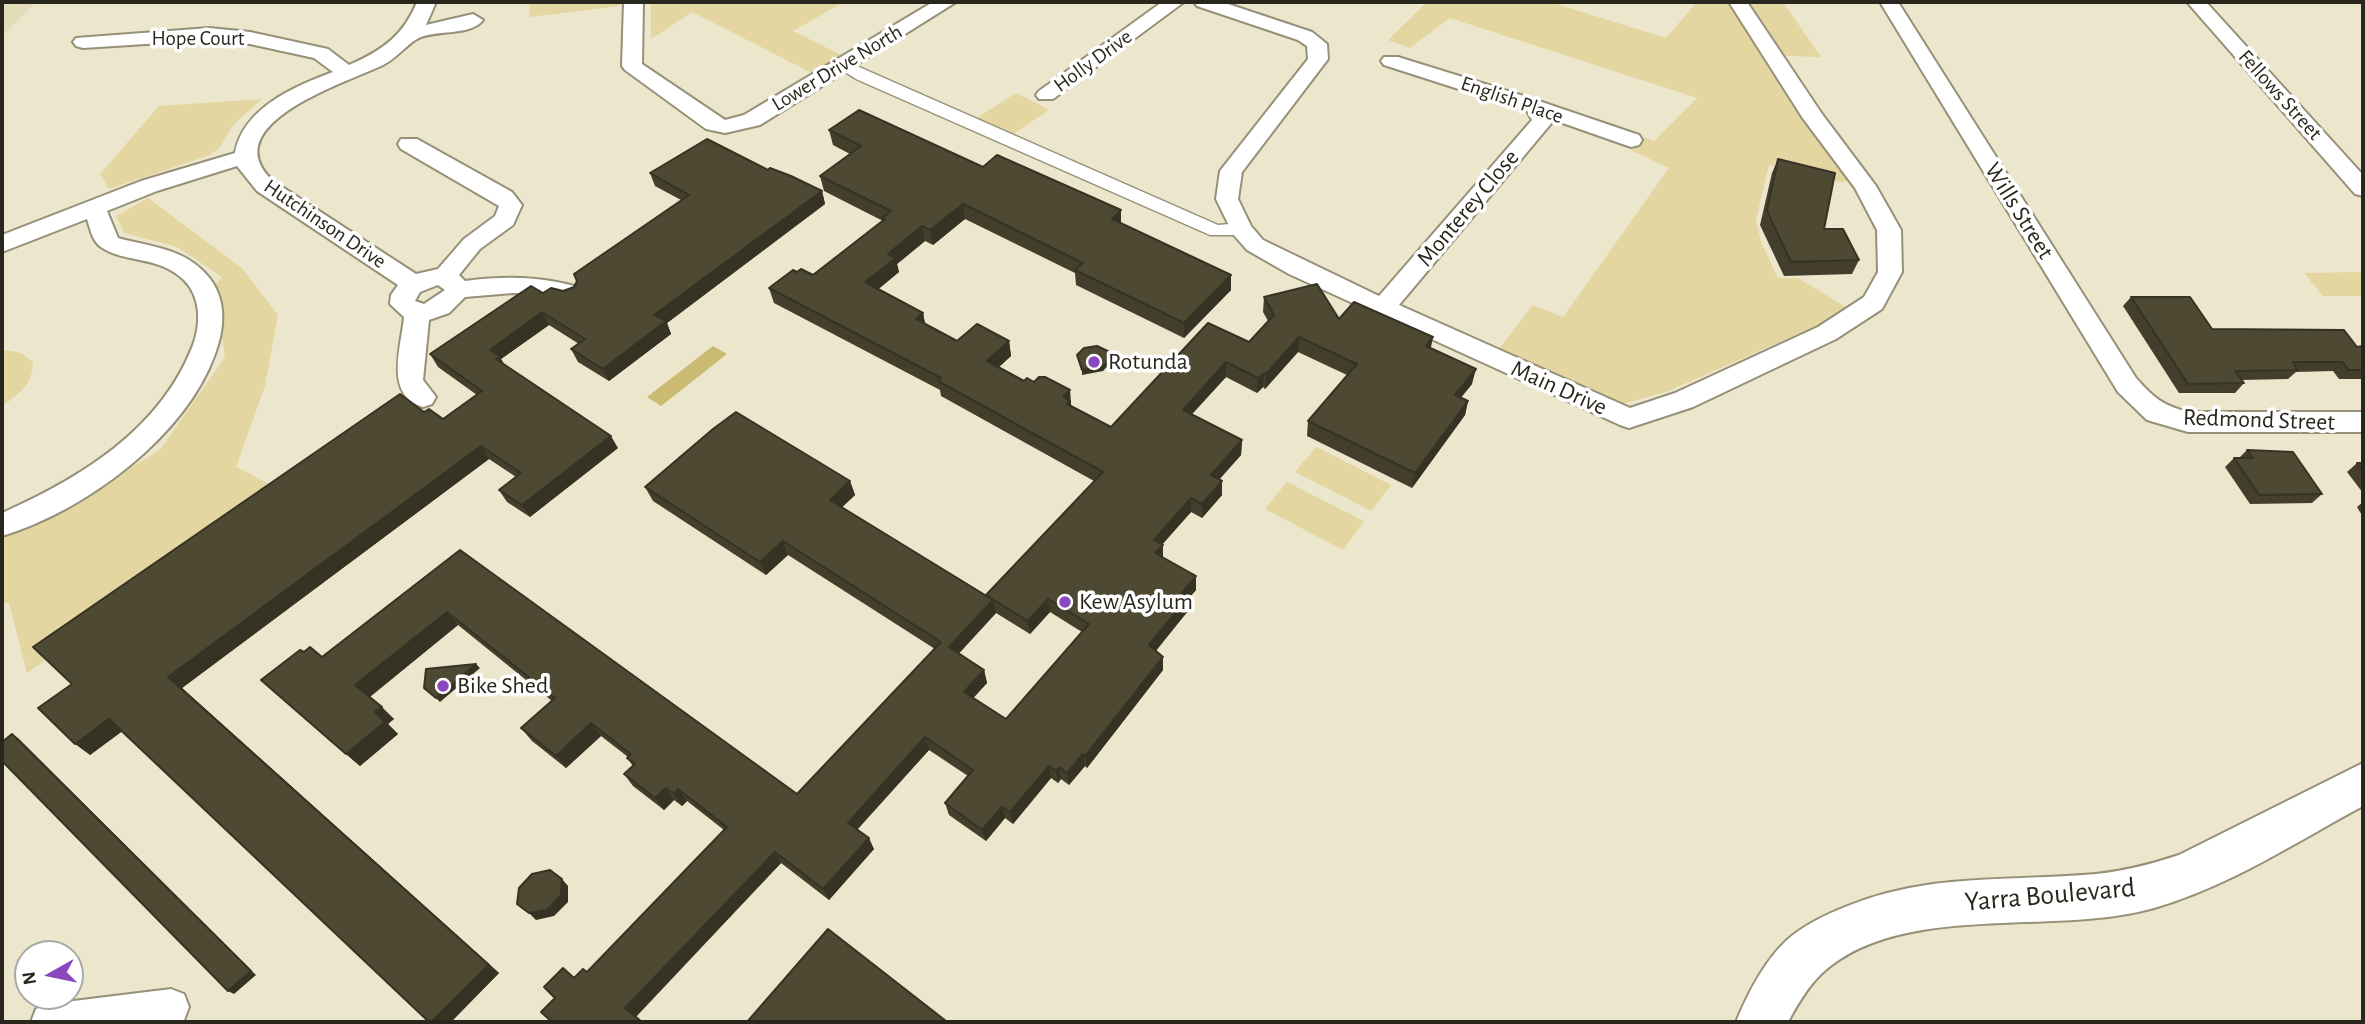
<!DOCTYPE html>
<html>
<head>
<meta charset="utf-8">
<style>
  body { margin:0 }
  #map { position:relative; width:2365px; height:1024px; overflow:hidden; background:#ece6cc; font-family:"Alegreya Sans",sans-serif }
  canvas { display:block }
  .frame { position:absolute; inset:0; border:4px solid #29271d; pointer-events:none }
  .north { position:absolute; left:14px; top:940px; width:70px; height:70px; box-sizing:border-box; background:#fff; border:2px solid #a9a9a5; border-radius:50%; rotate:261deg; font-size:19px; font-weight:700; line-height:28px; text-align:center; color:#29271d }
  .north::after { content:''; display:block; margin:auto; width:24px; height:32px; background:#8948bd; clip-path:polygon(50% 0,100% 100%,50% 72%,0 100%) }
</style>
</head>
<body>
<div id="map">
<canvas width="2365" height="1024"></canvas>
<div class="frame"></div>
<div class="north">N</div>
</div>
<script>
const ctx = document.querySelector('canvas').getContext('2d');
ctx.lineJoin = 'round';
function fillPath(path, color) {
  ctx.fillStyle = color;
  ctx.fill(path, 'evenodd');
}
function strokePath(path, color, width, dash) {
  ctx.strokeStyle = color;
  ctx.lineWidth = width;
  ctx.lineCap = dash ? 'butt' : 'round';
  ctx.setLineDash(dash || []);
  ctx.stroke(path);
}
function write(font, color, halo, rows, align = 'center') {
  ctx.font = font + ' "Alegreya Sans",sans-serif';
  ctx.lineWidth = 7;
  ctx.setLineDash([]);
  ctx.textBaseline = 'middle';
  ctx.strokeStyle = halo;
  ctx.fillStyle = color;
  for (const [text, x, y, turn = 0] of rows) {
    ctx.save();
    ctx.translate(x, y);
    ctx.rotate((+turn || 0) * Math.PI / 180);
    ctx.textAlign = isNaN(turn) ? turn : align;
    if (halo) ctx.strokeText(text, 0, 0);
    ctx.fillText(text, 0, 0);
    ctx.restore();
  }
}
fillPath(new Path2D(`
  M2,2h34l-34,35z`), '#e4ddbb');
fillPath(new Path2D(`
  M530,2h90v4l-91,11z
  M651,2h193l-51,29 58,29 -29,18 -130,-66 -41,27z
  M1427,2h123l116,36 31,-36h86l38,55 -60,-2 88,126 -9,1 -71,-17 -13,55 5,22 17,36h20l51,31 -19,11 -164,72 -52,14 -118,-53 37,-48 30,12 106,-149 -37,-17 11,-14 11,4 43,-43 -247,-80 -40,30 -22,-8z
  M1016,93l33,17 -37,25 -37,-16z
  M262,99l-29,26 -14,23 -9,7 -101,34 -9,-15 59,-68z
  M148,198l94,70 36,47 -13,71 -29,81 49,25 -258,181 -18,-70h-7v-68l45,-17 113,-68 65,-93 -11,-71 8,-9 -45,-30 -53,-14 -8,-17z
  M2363,272v24h-40l-19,-23z
  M2,350c14,1 22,2 31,13 0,21 -15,32 -31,43z
  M1316,447l75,38 -20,26 -76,-39z
  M1287,482l77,39 -21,29 -78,-41z`), '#e3d6a1');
fillPath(new Path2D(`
  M713,346l14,8 -66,52 -14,-9z`), '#cbba71');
const pedestrian = new Path2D(`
  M841,59l377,166 23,-2 9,6 -9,6h-31l-354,-156 -23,-15z`);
const minor = new Path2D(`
  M417,2h19l-10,23 47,-11 10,6c-13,17 -50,9 -66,19 -12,7 -20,19 -34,26 -35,17 -171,59 -110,116l143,93 22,-5 26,-30 31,-23 4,-10 -98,-57 -3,-5 3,-5h16l95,53 10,13 -9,20 -33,24 -21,26 6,6c40,-5 74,-5 113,6l3,6 -3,6 -9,2 -29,-7 -27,-1 -48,4 -16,16 -20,7 -6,60 13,17 -4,7 -9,3c-39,-12 -22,-59 -19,-90l-14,-13 1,-9 7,-10 -141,-94 -20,-25 -80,25 -50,20 11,27c29,8 62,10 84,32 25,23 24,55 13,84 -30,83 -130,157 -213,182v-23c79,-35 159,-84 191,-168 8,-21 8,-48 -9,-65 -26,-25 -61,-17 -83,-33 -9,-6 -11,-19 -14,-28l-85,33v-17l139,-54 94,-28c8,-45 60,-67 98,-81l-19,-14 -64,-14 -41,-4 -126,8 -7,-2 -3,-4 3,-4 133,-10 41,4 78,17 21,16c33,-14 55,-30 68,-63zM438,285l7,5 -21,14 -9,-3 5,-9z
  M624,2h19l-1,62 83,56 19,-5 189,-113h23l-196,123 -35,8 -19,-4 -81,-59 -3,-4z
  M1162,2h22l-131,97h-14l-3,-4 3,-4z
  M1194,2h28l90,30 15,12 1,15 -86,113 -4,27 13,27 12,14 116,56 153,-176 -5,-9 -143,-46 -3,-4 3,-4h14l132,41 109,37 3,5 -3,5 -8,2 -77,-27 -155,185 231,103 45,-15 143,-66 46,-30 14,-25 -1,-42 -22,-42 -53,-71 -73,-115h18l75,112 54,72 25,44 1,42 -20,37 -46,30 -143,68 -64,21 -9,-3 -331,-151 -42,-24 -14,-16 -17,-35 4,-28 88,-112 -1,-13 -9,-6 -101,-34z
  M1880,2h18l238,376c18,20 26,27 52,34h175v20h-175l-41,-12 -29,-28z
  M2187,2h19l157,173v21l-8,-2z
  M171,989l13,5 5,13 -5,13 -6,2h-147l5,-13 13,-5z`);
const secondary = new Path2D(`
  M2363,763v43c-67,36 -135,81 -209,102 -100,29 -254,-8 -333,66 -14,14 -24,31 -33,48h-52c12,-29 27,-59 50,-81 16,-15 39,-26 59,-34 86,-35 162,-25 251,-33 29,-3 56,-10 83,-19z`);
strokePath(pedestrian, '#969078', 3);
strokePath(minor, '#969078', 4);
strokePath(secondary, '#969078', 4);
fillPath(pedestrian, '#fff');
fillPath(minor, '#fff');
fillPath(secondary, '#fff');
fillPath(new Path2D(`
  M829,130l154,37 138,56 110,52v15l-47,48 -108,-53 -1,-12 -110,-54 -32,26 -8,-4 -28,23 2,8 -21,17 45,24 2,11 32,17h52l2,15 -12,11 112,60 138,-85 19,-21 -5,-9 1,-15 75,22 91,30 42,35 -11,13 7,4 -3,14 -53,73 -105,-52 1,-15 39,-46 -49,-23 -33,37 -2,-2 -6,6 -31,-16 -34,37 50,26 -1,15 -22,24 3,2v14l-20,23 -11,-6 -29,32 1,14 33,32 -8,9v12l-32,40 7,6v13l-76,98 -2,-2 -16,19 -8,-6 -3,4 -7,-5 -38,46 -8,-6 -19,23 -37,-26 -4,-12 23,-27 -39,-26 -72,80 17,19 -45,51 -48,-37 -145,154 -62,-39 13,-6 137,-142 -37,-29 -5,5 -8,-6 -10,10 -31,-24 -9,-12 9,-8 -6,-8 1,-1 -27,-21 -35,32 -34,-27 -11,-13 31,-27 -94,-76 -88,72 24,22 -6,5 10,10 -38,32 -85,-73 29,-41 18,5 138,-107 337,244 138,-145 -147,-94 -22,20 -113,-74 -8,-14 205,-6 5,14 -13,12 144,88 108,-114 -153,-85 -1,-6 -166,-87 -5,-15 28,-16 16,3 70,-54 -59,-30 -4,-15 30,-22 -17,-9zM1050,612l32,20 -76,87 -33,-21 14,-15 -3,-13 -25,-17 37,-40 34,21z
  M1778,159l46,70 35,31 -7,14 -68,2 -24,-51 12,-52z
  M768,170l54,21 3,13 -158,119 4,11 -62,47 -31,-19 -7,-13 8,-5 -30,-19 -48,34 3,5 114,84 -88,69 -23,-15 -8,-12 17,-13 -27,-18 -307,229 317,285 -48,49h-22l-307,-291 -32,24 -18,-71 352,-272 19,7 34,-24 -39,-28 -8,-13 113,-61 20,-2 11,-4 107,-87 -26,-14 -5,-13z
  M2131,297l81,32 145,18 6,-1v33h-24l-6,-8 -37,1 -8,7 -47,1 3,3 -9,10h-56l-56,-87z
  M2247,450l75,44 -10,9 -62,1 -25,-37 9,-9h5z
  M2357,463h6v30l-16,-21z
  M2363,502v15l-6,-10z`), '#433f2c');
fillPath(new Path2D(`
  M822,191l3,13 -158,119 4,11 -62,47 -6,-12 51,-54z
  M963,204l2,15 -32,26 -3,-15z
  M1121,210v15l-9,-6z
  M922,226l3,15 -28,23 2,8 -30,25 -4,-15 23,-28z
  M1231,275v15l-47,48v-15z
  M542,312l7,13 -48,34 6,10 -3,3 -14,-22z
  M923,313l3,15 -10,-9z
  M1299,337l-1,15 -33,37 1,-15z
  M1433,337l-3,15 -4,-6z
  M1009,341l2,15 -22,20 -2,-15z
  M1114,354l1,4 -12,13 -21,4v-5z
  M1226,362v15l-43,47v-14z
  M1476,369l-4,15 -20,25 3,-14z
  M1264,373l-1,14 -6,6 1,-15z
  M1070,390l2,26 -9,-19z
  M1468,401l-3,14 -53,73 3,-15z
  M611,436l7,12 -88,69 -8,-12z
  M1242,440l-1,15 -30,34v-14z
  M481,446l8,13 -307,229 317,285 -48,49h-20l-263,-345z
  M850,481l5,14 -20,19 -5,-14z
  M1222,481v14l-20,23v-14z
  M1191,498v14l-37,42v-14z
  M783,541l5,14 -22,20 -6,-13z
  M1163,545v14l-8,-6z
  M1196,576v14l-8,9v12l-39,47v-13l33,-52z
  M1048,599l2,13 -20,22 -2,-13z
  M993,600l3,13 -43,47 -4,-13z
  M447,612l11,13 -90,73 -13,-13z
  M1163,657v13l-76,98 -2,-12z
  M476,664l4,4 -40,34 -4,-4z
  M984,670l3,13 -20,22 -3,-13z
  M382,707l12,12 -6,5 10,10 -38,32 -14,-12 29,-42z
  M109,719l15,11 -34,25 -15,-11z
  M591,723l10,13 -35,32 -10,-12z
  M12,734l6,4 238,237 -22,19 -6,-3z
  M925,737l4,13 -76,84 -5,-11z
  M1083,754l2,12 -16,19 -2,-12z
  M1049,766l2,12 -38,46 -3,-12z
  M1059,767l2,12 -3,4 -2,-12z
  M666,788l8,12 -10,10 -9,-12z
  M678,789l9,12 -5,5 -8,-12z
  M1002,807l3,11 -19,23 -4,-11z
  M869,838l5,11 -45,51 -6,-11z
  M775,852l6,11 -146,154 -10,-9z
  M562,879l6,7v16l-14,14 -18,4 -7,-7z`), '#373324');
const building = new Path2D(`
  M859,110l124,57 14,-12 124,55 -9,9 119,56 -47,48 -109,-53 8,-7 -120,-59 -33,26 -8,-4 -34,28 8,4 -31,24 58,31 -7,6 41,22 20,-17 32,17 -22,20 37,20 3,-3 7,4 5,-5h6l25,13 -7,7 7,4 -3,3 44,23 97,-104 41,19 25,-27 -10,-18 53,-13 22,35 15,-17 79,35 -7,9 50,23 -21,26 13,6 -53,72 -107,-52 49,-57 -58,-27 -33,37 -2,-1 -6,5 -32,-16 -43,48 59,30 -31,35 11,6 -20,23 -11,-6 -37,42 9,5 -8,8 41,23 -14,17 6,4 -39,48 14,12 -78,99 -2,-2 -16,19 -8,-6 -3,4 -7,-5 -39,46 -8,-5 -20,23 -37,-27 28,-33 -48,-33 -77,86 21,15 -46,51 -48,-37 -150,156 17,14h-90l-11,-10 14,-14 -11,-11 19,-19 11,10 9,-9 4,3 140,-145 -49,-38 -4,5 -8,-6 -11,10 -31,-24 11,-10 -8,-6 4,-4 -40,-31 -35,33 -35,-28 34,-30 -108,-86 -92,73 27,22 -7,5 10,10 -39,32 -85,-74 39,-30 4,2 6,-5 12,10 138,-107 337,244 144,-152 -158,-101 -23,21 -115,-75 68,-58 23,-17 114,69 -20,19 163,100 -44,47 35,23 -20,22 42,27 83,-95 -41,-25 -20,22 -42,-26 117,-123 -165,-91 3,-3 -172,-90 24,-18 4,2 4,-3 12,6 72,-56 -3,-1 9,-7 -71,-35 41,-30 -32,-16z
  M707,139l61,31 2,-2 21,8 31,15 -168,124 12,6 -63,48 -32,-20 14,-10 -43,-27 -52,38 10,6 -4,3 115,77 -89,69 -23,-15 22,-17 -40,-27 -313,231 321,288 -58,57h-2l-320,-303 -34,25 -37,-36 34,-24 -39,-37 367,-253 24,18 5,-3 14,10 39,-28 -52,-37 101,-68 12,7 8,-5 12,3 11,-4 3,-6 -3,-7 115,-79 -39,-22z
  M1778,159l57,14 -11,56h19l16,31 -68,2 -24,-51z
  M2131,297h59l22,32 132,1 13,17 6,-1v24h-14l-7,-8h-49l4,8 -62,1 9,12 -56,1z
  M1097,346l17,8 -11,13 -21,3 -5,-15 7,-7z
  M2247,450l46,2 29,42 -63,1 -25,-37h19z
  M2357,463h6v8z
  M476,664l-40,34 -12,-10 2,-19z
  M12,734l239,237 -23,20 -226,-230v-19z
  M550,870l12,9 -1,16 -14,15 -18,3 -12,-9 2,-16 13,-14z
  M828,929l118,92 -1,1h-198z`);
fillPath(building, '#4e4933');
strokePath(building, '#373324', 2);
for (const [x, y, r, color] of [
  [1094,362,7,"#8948bd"],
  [1065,602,7,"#8948bd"],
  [443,686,7,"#8948bd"]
]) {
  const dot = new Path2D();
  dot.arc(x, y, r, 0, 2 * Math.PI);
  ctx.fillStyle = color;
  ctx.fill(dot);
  strokePath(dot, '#fff', 2.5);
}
write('21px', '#29271d', '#fff', [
  ["Hope Court",198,39],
  ["Holly Drive",1093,61,-36],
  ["Lower Drive North",837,68,-31],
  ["Fellows Street",2280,95,48],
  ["English Place",1512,100,19],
  ["Hutchinson Drive",325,224,34]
]);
write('24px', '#29271d', '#fff', [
  ["Monterey Close",1468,208,-50],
  ["Wills Street",2019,211,58],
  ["Main Drive",1559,388,24],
  ["Redmond Street",2259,420,2]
]);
write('24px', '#29271d', '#fff', [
  ["Rotunda",1108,362],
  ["Kew Asylum",1079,602],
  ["Bike Shed",457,686]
], 'left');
write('28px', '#29271d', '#fff', [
  ["Yarra Boulevard",2050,895,-5]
]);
</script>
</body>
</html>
